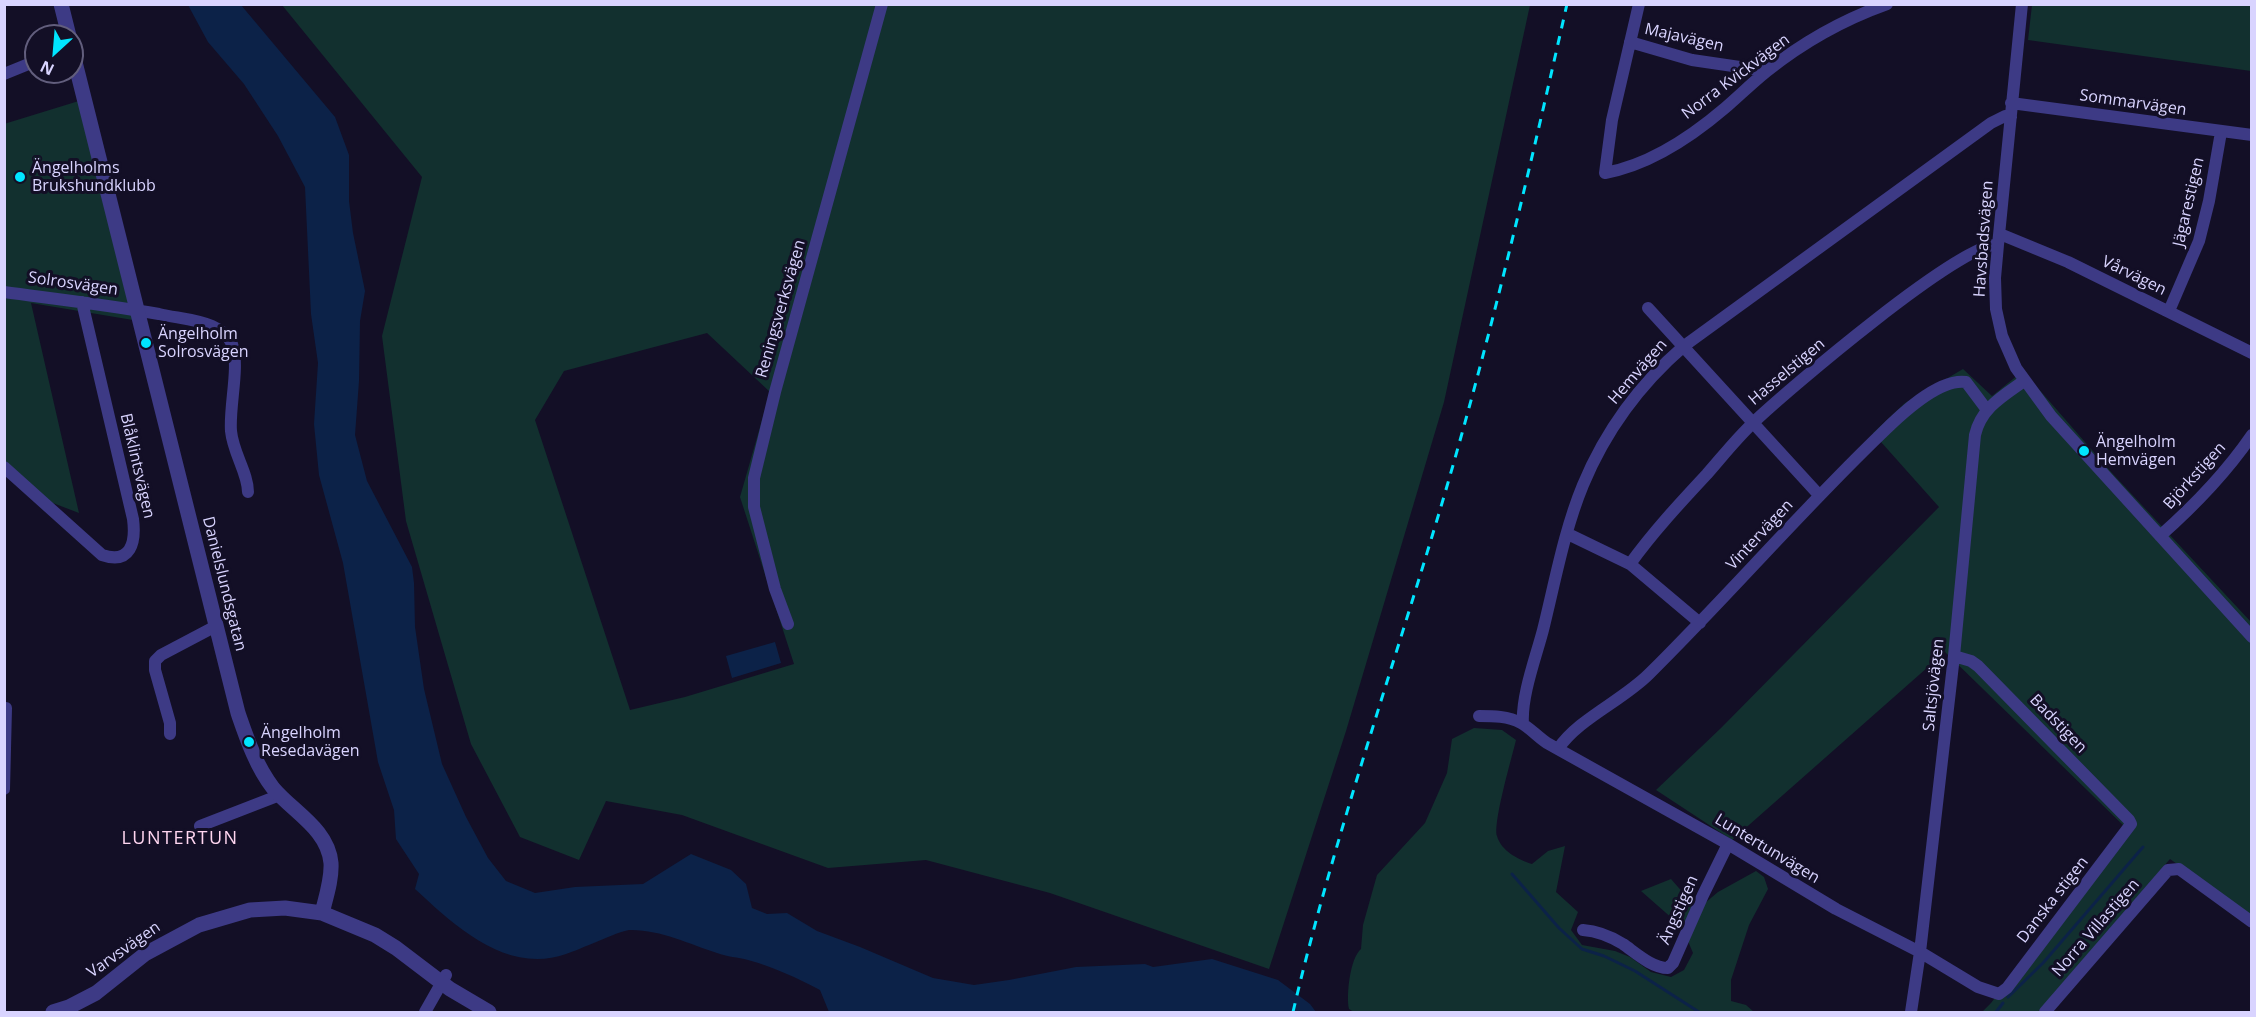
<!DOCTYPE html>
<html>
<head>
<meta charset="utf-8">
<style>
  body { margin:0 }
  #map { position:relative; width:2256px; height:1017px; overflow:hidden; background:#130f26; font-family:"Open Sans",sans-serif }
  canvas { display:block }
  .frame { position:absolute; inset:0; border:6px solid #d9d4ff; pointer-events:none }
  .north { position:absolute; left:24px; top:24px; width:60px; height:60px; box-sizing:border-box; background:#130f26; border:2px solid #625e7d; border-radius:50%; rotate:206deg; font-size:16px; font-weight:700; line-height:24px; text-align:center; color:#d9d4ff }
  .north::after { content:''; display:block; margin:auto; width:21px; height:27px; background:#00e5ff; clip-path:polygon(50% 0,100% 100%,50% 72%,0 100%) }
</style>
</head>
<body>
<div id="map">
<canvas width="2256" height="1017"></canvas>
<div class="frame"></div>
<div class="north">N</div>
</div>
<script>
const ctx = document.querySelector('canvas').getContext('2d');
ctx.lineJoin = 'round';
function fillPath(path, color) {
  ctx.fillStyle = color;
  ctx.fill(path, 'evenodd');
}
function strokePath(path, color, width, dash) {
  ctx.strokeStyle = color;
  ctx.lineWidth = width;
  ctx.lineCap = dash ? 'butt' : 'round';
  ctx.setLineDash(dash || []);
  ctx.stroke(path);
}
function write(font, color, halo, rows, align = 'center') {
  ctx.font = font + ' "Open Sans",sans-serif';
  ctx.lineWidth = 6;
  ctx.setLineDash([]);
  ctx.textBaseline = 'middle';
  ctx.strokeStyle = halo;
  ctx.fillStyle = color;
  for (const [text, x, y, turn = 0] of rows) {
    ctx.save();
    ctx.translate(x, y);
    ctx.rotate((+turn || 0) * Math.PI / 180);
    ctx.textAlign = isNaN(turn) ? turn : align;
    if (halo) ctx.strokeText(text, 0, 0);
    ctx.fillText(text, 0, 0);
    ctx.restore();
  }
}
fillPath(new Path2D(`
  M282,5h1248l-86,397 -98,329 -77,238 -219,-76 -124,-33 -98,8 -146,-53 -76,-14 -27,59 -59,-23 -49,-93 -65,-223 -24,-185 40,-159zM707,333l63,59 -30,105 54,167 -109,33 -55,13 -95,-290 29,-49z
  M2032,5h219v66l-223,-31z
  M82,100l51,220 -102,-17 48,210 -34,-13 -40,-39 -1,-337z
  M1963,369l29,27 31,-25 89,102 139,149v294l-81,-57 -132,153h-56l9,-9 134,-176 -180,-175 -213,188 -76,-50 65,-62 218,-221 -66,-74 32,-30z
  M1474,728l28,2 14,10c-4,17 -23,82 -19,96 4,15 22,24 35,28l16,-13 17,-5 -9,46 22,20 -7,18 11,15 33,6 15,6 21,15 20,5 13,-7 9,-17 -11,-26 -41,-36 30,-12 14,16 20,8 13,-11 38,-21 8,6 4,12 -19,36 -18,55v21l15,4 8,7h-400l-5,-3c-3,-13 1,-51 12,-60l2,-24 14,-50 48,-52 22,-50 5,-34z`), '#12302f');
fillPath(new Path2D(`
  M188,5h53l94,112 14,38v46l4,32 12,58 -5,30 -1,60 -4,54 12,46 45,86 2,16 1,44 9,62 18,75 24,53 22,41 18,23 29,12 40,-6 68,-3 48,-30 40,16 15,14 6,24 15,6 20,-1 30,18 43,16 73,31 41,7 35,-5 67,-13 69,-3 8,3 59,-8 66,21 32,24 6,8h-487l-9,-22c-23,-12 -46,-23 -72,-30 -10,-3 -21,-3 -31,-7 -28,-9 -58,-24 -88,-23 -10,1 -50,20 -63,24 -59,21 -111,-28 -151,-65l4,-15 -23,-35 -2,-29 -16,-48 -35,-199 -24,-88 -5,-51 4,-61 -7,-49 -6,-127 -27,-51 -34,-52 -36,-42z
  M775,642l6,21 -49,15 -6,-22z`), '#0c2248');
strokePath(new Path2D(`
  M1512,874l47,54 23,21 22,7 31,15 64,41
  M2008,997l35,-34 100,-116
  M1996,1012l7,-9`), '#0c2248', 3);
strokePath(new Path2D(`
  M1639,4l-27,116 -7,53c44,-8 86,-36 120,-65 14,-12 27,-25 42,-37 35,-28 78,-52 120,-67
  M2022,4l-24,241 -3,33 1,31 6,27 14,32 35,48 201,221
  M1630,42l62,18 75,11
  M4,74l32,-13
  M2011,103l241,32
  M2000,234l68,28 184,91
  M4,292c52,7 104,13 155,22 17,4 37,5 53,12 9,4 16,9 20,18 8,22 -3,62 -1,87 2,22 17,42 17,61
  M1648,308l171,187
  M2169,311l30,-70 10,-40 12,-69
  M4,467l98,88c29,10 34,-13 31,-36l-51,-217
  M1568,534l62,30 70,59
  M2160,536c34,-30 66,-63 92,-101
  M1630,564c23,-32 50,-61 77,-90 15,-17 29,-35 46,-51 31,-30 212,-184 245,-178
  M788,624l-13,-35 -21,-82v-29l21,-86 107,-388
  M1479,716c14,0 29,0 42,7 9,5 17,14 26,20l181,101 108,65 84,43 58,35 21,7 8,-6 124,-164 -2,-4 -151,-154 -7,-5 -17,-5
  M1523,724c-2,-28 13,-67 20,-94 12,-48 21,-99 40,-145 22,-53 57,-101 101,-139l307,-223 14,-7 6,1
  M170,734v-11l-15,-53v-9l6,-6 55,-29
  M1558,749c20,-30 64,-48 91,-75 79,-78 151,-162 231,-239 19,-19 58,-57 86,-53l21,28
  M4,789l2,-81
  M200,826l80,-31
  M1583,930c14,1 27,6 40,14 13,9 29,24 45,24l5,-5 30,-68 25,-51
  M425,1012l21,-37
  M1911,1012l9,-60 34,-296 21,-221c6,-27 28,-39 49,-54
  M2045,1012l123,-142 11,-1 73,53`), '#3d3a85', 12);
strokePath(new Path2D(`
  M61,4l8,32
  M72,50l166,663c9,26 18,53 35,75 20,24 55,41 58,75 1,16 -5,34 -9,50
  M53,1012l16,-5 27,-14 49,-39 54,-29 51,-15 35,-2 37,5 53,22 21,13 54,41 39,23`), '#3d3a85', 15);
strokePath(new Path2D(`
  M1293,1012c41,-175 101,-346 152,-519 47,-161 85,-325 122,-489`), '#00e5ff', 3, [9, 8]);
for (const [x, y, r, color] of [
  [20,177,6,"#00e5ff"],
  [146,343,6,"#00e5ff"],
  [2084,451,6,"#00e5ff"],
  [249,742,6,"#00e5ff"]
]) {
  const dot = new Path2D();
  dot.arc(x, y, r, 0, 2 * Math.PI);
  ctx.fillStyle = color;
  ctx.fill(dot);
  strokePath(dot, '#130f26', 2);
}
write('16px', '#d9d4ff', '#130f26', [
  ["Majavägen",1684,38,13],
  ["Norra Kvickvägen",1736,77,-37],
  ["Sommarvägen",2133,103,8],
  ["Jägarestigen",2189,202,-77],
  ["Havsbadsvägen",1984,239,-86],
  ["Vårvägen",2134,276,26],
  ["Solrosvägen",73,284,8],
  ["Reningsverksvägen",781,309,-74],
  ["Hemvägen",1638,372,-49],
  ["Hasselstigen",1787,372,-40],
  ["Blåklintsvägen",137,466,77],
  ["Björkstigen",2195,476,-48],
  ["Vintervägen",1760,535,-47],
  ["Danielslundsgatan",224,584,76],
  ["Saltsjövägen",1934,685,-84],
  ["Badstigen",2058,724,46],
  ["Luntertunvägen",1767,849,31],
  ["Danska stigen",2053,900,-52],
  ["Ängstigen",1679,910,-66],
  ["Norra Villastigen",2096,928,-49],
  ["Varvsvägen",124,950,-35]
]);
write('16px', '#d9d4ff', '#130f26', [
  ["Ängelholms",32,168],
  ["Brukshundklubb",32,186],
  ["Ängelholm",158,334],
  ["Solrosvägen",158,352],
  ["Ängelholm",2096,442],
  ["Hemvägen",2096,460],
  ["Ängelholm",261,733],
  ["Resedavägen",261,751]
], 'left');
ctx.letterSpacing = '1.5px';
write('18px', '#ffd6f0', '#130f26', [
  ["LUNTERTUN",180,839]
]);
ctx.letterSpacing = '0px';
</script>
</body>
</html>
